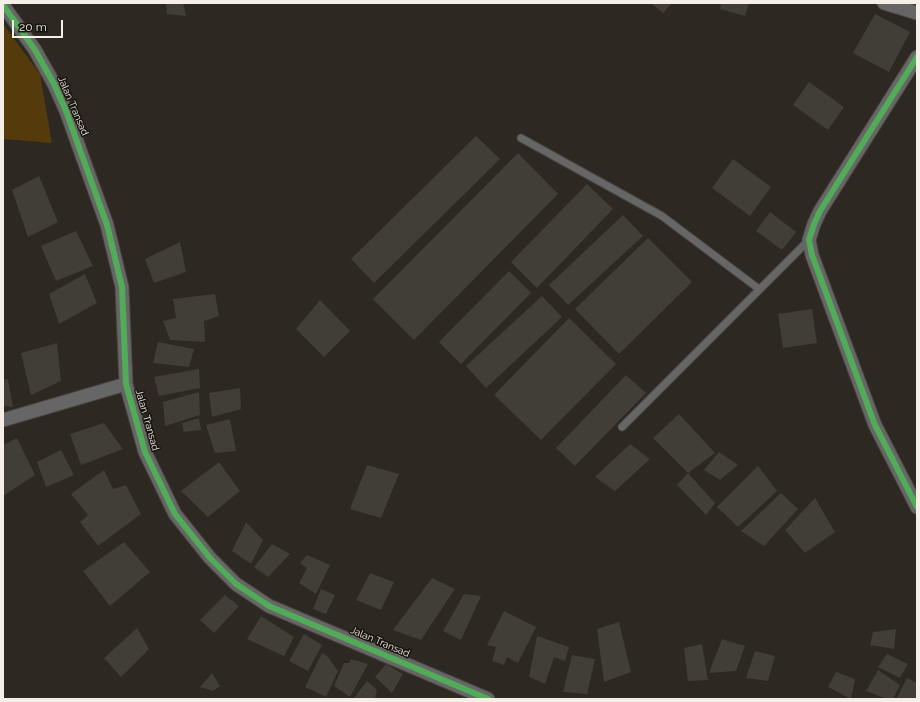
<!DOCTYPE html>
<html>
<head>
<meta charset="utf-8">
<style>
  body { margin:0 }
  #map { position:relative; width:920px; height:702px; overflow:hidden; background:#2d2822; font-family:Raleway,sans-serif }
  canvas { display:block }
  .frame { position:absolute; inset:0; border:4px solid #f5efe7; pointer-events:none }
  .scale { position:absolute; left:12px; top:20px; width:51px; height:18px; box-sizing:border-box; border:2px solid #f5efe7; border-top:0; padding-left:5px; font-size:12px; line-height:14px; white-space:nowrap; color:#f5efe7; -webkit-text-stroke:3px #17130d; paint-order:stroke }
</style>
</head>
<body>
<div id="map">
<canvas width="920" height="702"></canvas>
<div class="frame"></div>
<div class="scale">20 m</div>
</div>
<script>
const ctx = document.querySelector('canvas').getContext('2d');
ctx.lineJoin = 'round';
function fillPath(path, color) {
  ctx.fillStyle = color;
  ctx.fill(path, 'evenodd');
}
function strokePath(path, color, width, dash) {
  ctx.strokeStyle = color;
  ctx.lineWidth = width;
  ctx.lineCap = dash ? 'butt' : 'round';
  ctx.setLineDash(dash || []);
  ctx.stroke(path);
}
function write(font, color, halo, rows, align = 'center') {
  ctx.font = font + ' Raleway,sans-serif';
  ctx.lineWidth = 3;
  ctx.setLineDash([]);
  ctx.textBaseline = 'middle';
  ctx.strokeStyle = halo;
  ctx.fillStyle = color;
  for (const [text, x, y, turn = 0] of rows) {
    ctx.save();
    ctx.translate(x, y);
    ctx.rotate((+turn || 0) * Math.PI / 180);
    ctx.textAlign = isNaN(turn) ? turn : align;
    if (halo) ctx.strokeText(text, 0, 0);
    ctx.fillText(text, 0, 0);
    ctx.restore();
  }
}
fillPath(new Path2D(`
  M3,24l37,50 12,69 -49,-4z`), '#553a0c');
fillPath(new Path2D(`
  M166,3h17l3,13 -19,-2z
  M651,3h21l-9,10z
  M721,3h28l-4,13 -25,-7z
  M875,14l35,18 -21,40 -36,-19z
  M809,82l35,25 -16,23 -35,-25z
  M476,136l24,23 -126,124 -23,-24z
  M518,153l40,41 -144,146 -41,-41z
  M733,159l38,28 -21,29 -38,-28z
  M39,176l19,46 -30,15 -16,-47z
  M587,184l26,25 -76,79 -26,-26z
  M770,212l26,20 -14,18 -26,-19z
  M623,215l20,21 -75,69 -19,-20z
  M76,231l17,35 -37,15 -15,-35z
  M648,238l44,44 -73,72 -44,-45z
  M180,242l6,30 -32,11 -9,-24z
  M509,271l22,22 -70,71 -22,-22z
  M85,274l12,29 -38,21 -10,-30z
  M215,294l4,22 -15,5 1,21 -35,-2 -7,-19 13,-3 -3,-19z
  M542,296l20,21 -76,71 -20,-22z
  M320,300l30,31 -26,26 -28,-28z
  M812,309l5,34 -34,5 -5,-34z
  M569,318l47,46 -75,76 -47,-45z
  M158,342l36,7 -5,18 -36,-4z
  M57,343l4,38 -30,14 -10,-42z
  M199,369l1,19 -41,8 -5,-19z
  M626,375l20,18 -71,73 -19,-18z
  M8,379l5,28 -10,-1v-26z
  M240,388l1,21 -29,8 -3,-24z
  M199,392l1,23 -35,11 -2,-24z
  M679,414l36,39 -27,20 -35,-35z
  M199,418l2,12 -17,2 -2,-9z
  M230,419l6,32 -21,2 -9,-28z
  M104,423l19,26 -42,16 -11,-31z
  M17,438l18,37 -32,21v-51z
  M630,444l20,15 -35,32 -20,-14z
  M61,450l13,25 -28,12 -9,-25z
  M719,452l19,13 -18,15 -16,-10z
  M219,462l21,29 -32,26 -27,-26z
  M367,465l32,9 -18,44 -31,-9z
  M758,466l19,25 -39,36 -21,-20z
  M104,470l9,19 13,-4 15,29 -43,32 -18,-24 8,-7 -17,-21z
  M688,473l27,30 -9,12 -29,-30z
  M781,493l17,16 -34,37 -23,-15z
  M815,498l20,34 -30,21 -20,-23z
  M246,522l17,18 -12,24 -19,-13z
  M124,542l26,30 -40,34 -27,-35z
  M272,544l18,10 -22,23 -14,-10z
  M307,555l23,10 -14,29 -17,-11 8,-15 -7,-5z
  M370,573l24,9 -13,28 -25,-10z
  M432,578l23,11 -34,51 -28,-10z
  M321,589l14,6 -9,19 -13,-5z
  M464,594l17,2 -20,44 -18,-9z
  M225,595l14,11 -25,27 -14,-13z
  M504,611l32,16 -18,36 -11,-6 -3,8 -12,-4 4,-14 -9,-2z
  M261,616l33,21 -10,19 -37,-17z
  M619,622l12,50 -27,10 -7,-53z
  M137,628l12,21 -28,28 -17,-19z
  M896,629l-2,20 -24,-4 3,-13z
  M304,634l18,11 -14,26 -19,-10z
  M537,636l32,11 -4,14 -11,-4 -9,27 -16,-7z
  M722,639l23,7 -9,25 -27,2z
  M702,644l6,36 -20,1 -4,-33z
  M755,651l20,5 -7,25 -22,-3z
  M322,653l6,4 10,14 -12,26 -21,-10z
  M887,654l21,10 -8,14 -22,-11z
  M572,655l23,4 -8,35 -24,-2z
  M351,659l17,5 -18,33 -16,-11 10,-23h5z
  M386,664l17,10 -11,19 -17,-16z
  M878,670l22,15 -7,14h-6l-21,-8z
  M836,672l19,7 -4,20 -23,-12z
  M212,673l8,13 -7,5 -13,-4z
  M907,678l10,5v16h-21z
  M367,681l10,9 -2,9h-22z`), '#413d37');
const service = new Path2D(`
  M521,138l141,78 97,73
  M622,427l187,-187`);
const minor = new Path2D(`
  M884,3l33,10
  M3,5l32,45 19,34 12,27 41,114 15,62 4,97 19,68 30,62 35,44 26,26 33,22 219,93
  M917,57l-97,154 -6,13 -5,16 3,15 63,170 42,82
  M3,420l123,-36`);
strokePath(service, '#48443e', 9);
strokePath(minor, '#48443e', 15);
strokePath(service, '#676667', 7);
strokePath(minor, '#676667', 13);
strokePath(new Path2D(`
  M3,5l32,45 19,34 12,27 41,114 15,62 4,97 19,68 30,62 35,44 26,26 33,22 219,93
  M917,57l-97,154 -6,13 -5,16 3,15 63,170 42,82`), '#51ab58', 6);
write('10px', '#f5efe7', '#17130d', [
  ["Jalan Transad",73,106,67],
  ["Jalan Transad",147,420,74],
  ["Jalan Transad",380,642,23]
]);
</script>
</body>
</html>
